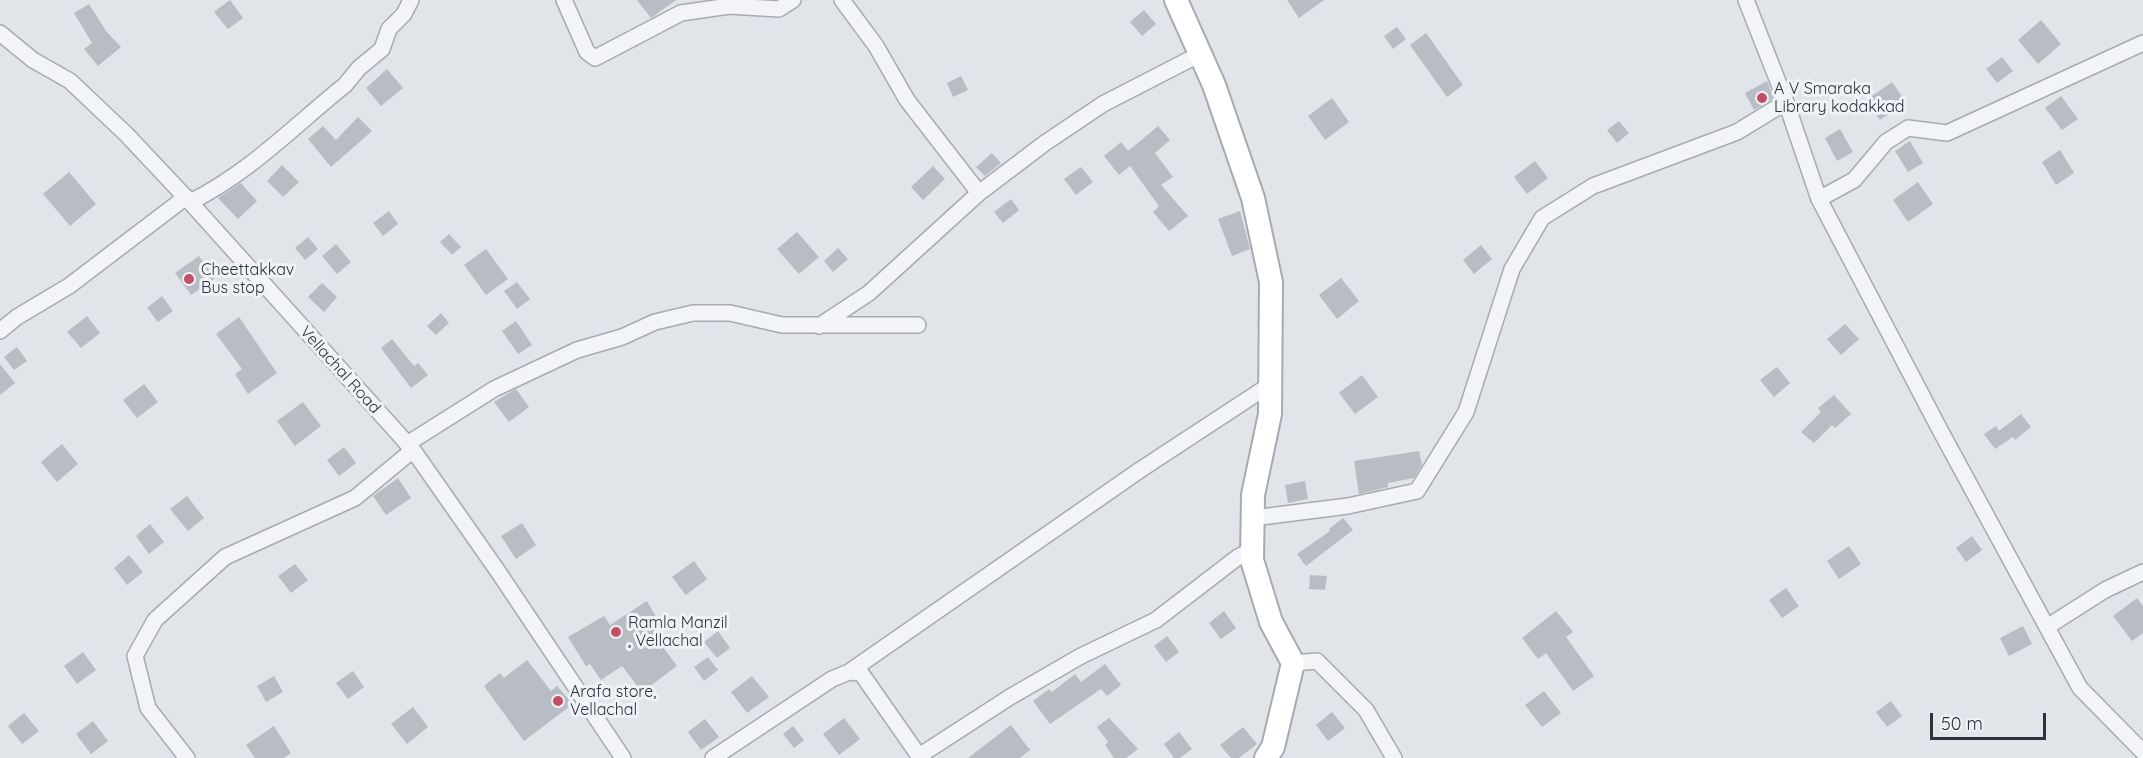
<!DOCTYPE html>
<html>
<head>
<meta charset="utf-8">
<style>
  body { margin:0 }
  #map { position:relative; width:2143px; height:758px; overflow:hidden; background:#e1e4e8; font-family:Quicksand,sans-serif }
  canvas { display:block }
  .scale { position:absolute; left:1930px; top:713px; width:116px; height:27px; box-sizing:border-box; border:3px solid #2a333e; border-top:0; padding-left:8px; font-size:18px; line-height:21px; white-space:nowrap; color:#2a333e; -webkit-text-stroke:4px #f0f3f6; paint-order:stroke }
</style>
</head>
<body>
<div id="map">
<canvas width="2143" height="758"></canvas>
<div class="scale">50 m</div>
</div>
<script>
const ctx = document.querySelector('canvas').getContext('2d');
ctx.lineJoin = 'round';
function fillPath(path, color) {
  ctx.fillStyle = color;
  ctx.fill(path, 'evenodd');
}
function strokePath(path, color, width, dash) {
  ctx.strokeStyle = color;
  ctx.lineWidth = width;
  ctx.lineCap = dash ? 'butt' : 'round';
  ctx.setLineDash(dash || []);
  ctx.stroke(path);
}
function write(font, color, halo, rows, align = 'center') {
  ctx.font = font + ' Quicksand,sans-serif';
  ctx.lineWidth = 6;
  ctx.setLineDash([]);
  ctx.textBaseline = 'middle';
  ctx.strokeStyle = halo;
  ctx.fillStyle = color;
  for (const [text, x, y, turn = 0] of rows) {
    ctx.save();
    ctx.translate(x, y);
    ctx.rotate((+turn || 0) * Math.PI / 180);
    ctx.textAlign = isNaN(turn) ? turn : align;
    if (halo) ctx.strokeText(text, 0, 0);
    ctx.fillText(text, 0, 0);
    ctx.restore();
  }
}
fillPath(new Path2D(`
  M230,0l13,18 -15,11 -14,-17z
  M637,0h39l-25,18z
  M1287,0h37l-25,18z
  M89,4l17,27 15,16 -23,19 -14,-17 8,-6 -18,-30z
  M1144,10l12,14 -14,12 -12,-14z
  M2041,20l20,24 -23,20 -20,-24z
  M1397,27l9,12 -13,10 -9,-13z
  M1426,33l37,52 -16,12 -37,-52z
  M2002,57l11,14 -16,12 -11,-14z
  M387,69l16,19 -22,18 -15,-18z
  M961,76l7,14 -15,7 -6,-14z
  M1767,81l7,17 -20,12 -9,-17z
  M1892,82l14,20 -26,18 -14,-20z
  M2061,96l17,23 -16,11 -17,-22z
  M1332,98l17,24 -24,18 -17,-24z
  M358,117l14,14 -41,36 -23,-28 15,-13 13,14z
  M1619,121l10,12 -12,10 -10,-13z
  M1158,126l12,14 -15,13 18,24 -12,8 27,31 -19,15 -16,-19 6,-6 -29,-40 -11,9 -15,-19 17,-14 7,9z
  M1840,129l13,23 -16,9 -12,-23z
  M1910,141l13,22 -15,9 -13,-21z
  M2060,150l14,23 -18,12 -14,-23z
  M992,153l9,10 -16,13 -9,-9z
  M1535,161l13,17 -21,16 -13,-17z
  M282,165l17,17 -16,15 -16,-16z
  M933,166l12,13 -22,21 -12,-13z
  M1081,167l12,15 -17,13 -12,-16z
  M69,172l27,32 -26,22 -27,-32z
  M1918,182l15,22 -25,18 -15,-22z
  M241,183l16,18 -19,18 -20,-21z
  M1011,199l8,11 -16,13 -9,-11z
  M389,211l9,13 -15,12 -10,-13z
  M1240,211l10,38 -18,7 -14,-37z
  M797,232l22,25 -20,17 -22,-25z
  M449,234l12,13 -9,8 -12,-13z
  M308,237l10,12 -13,11 -10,-12z
  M336,244l15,18 -14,12 -15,-18z
  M1481,245l11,14 -18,15 -11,-14z
  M838,248l10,11 -15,13 -9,-11z
  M486,249l22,30 -22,16 -22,-30z
  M199,256l16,22 -24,17 -16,-22z
  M1341,278l18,23 -22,18 -18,-24z
  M517,282l13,17 -13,10 -13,-18z
  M322,283l15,14 -13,15 -16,-15z
  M162,296l11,15 -15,11 -11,-14z
  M441,313l8,10 -13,12 -9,-9z
  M87,316l13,17 -19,15 -14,-16z
  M239,317l38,56 -29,21 -13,-20 7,-5 -26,-35z
  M516,321l16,24 -14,9 -16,-23z
  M1845,324l14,15 -18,16 -14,-16z
  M392,339l22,27 4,-3 10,12 -17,13 -30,-40z
  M17,347l10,14 -13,9 -10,-13z
  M0,364l15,19 -15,12z
  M1777,367l13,16 -16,14 -14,-17z
  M1362,375l16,22 -23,17 -16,-21z
  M144,384l14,18 -21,16 -14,-18z
  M516,389l13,18 -20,15 -15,-20z
  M1834,395l17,19 -16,14 -3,-3 -18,18 -13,-11 20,-20 -3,-4z
  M303,402l18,24 -26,20 -18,-25z
  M2021,414l10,13 -16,13 -2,-3 -18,12 -11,-15 12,-8 3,5z
  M62,444l16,20 -21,18 -16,-20z
  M344,447l12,16 -17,13 -12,-16z
  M1419,451l3,14 -8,13 -26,5v4l-29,7 -5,-33z
  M398,478l13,20 -25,17 -13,-19z
  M1305,481l3,18 -20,4 -3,-18z
  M187,496l17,22 -16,13 -18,-22z
  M1343,518l10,12 -47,36 -9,-12 33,-23 -1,-2z
  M522,523l14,22 -20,14 -15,-23z
  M150,524l14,18 -15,12 -13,-18z
  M1972,536l10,14 -16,12 -10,-14z
  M1849,546l12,18 -22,15 -12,-18z
  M129,555l14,17 -16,13 -13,-17z
  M694,561l13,18 -21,16 -14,-18z
  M295,564l13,16 -17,13 -13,-17z
  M1310,575l17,1 -2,14 -16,-1z
  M1786,588l13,18 -17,12 -13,-18z
  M2137,598l6,8v27l-11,8 -19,-25z
  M647,601l15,26 -9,6 24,33 -35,26 -20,-26 -21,14 -11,-16 -4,2 -18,-29 36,-21 6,9z
  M1224,611l12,17 -15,11 -12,-16z
  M1556,611l17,21 -7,5 28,39 -21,15 -27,-38 -8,6 -16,-21z
  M2023,626l9,18 -23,12 -9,-18z
  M718,631l12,17 -13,10 -13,-16z
  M1167,636l12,16 -13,10 -12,-16z
  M83,652l13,18 -19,14 -13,-18z
  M708,657l10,13 -14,11 -10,-14z
  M527,660l24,31 6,-5 16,18 -49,37 -40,-55 16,-13 4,5z
  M1105,664l16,21 -14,11 -6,-7 -51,35 -17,-23 16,-12 3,3 23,-18 6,8z
  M353,671l11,16 -16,12 -12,-16z
  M274,676l9,16 -17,10 -9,-16z
  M752,676l17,21 -22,16 -16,-21z
  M1544,691l17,22 -19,14 -17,-22z
  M1891,701l11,15 -15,11 -11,-15z
  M413,707l15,20 -21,17 -16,-20z
  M1332,712l13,16 -17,13 -12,-16z
  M24,713l15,18 -17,13 -14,-18z
  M844,718l16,21 -21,16 -16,-21z
  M1109,718l29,31 -12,9h-12l-9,-13 3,-3 -11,-15z
  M705,719l14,18 -18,13 -13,-18z
  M93,721l15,20 -17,13 -15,-20z
  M1011,725l19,25 -10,8h-52z
  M274,726l17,27 -7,5h-29l-9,-13z
  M793,726l11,14 -10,8 -11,-14z
  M1243,727l14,17 -18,14h-8l-11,-13z
  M1179,732l13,17 -12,9h-6l-10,-14z`), '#b8bdc5');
const minor = new Path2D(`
  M564,0l23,52 8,6 86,-45 48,-7 50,3 14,-9
  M842,0l34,46 31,54 72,93
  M1746,0l40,102 33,97 121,231 140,258 63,64
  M0,33l33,27 37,21 56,53 64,68 223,248 84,120 126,188
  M1819,199l35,-19 32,-38 22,-14 39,5 196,-90
  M190,202c58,-28 105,-77 155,-117l14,-17 23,-19 7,-20 15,-15 7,-14
  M819,326l50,-33 110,-100 66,-50 58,-39 97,-50
  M0,331l17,-14 52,-31 117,-89
  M407,444l87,-55 83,-39 45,-13 33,-15 38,-9h37l52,12h136
  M1253,518l95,-12 69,-15 49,-79 46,-143 30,-51 51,-32 144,-54 49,-30
  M2047,627l58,-37 38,-18
  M1293,663l24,-2 49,49 28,48
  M849,672l291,-202 131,-86
  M187,758l-39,-50 -13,-52 20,-36 70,-63 130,-59 58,-48
  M713,758l119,-79 17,-7 12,1 58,83 91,-59 71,-41 75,-36 82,-63 14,-7`);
const secondary = new Path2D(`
  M1176,0l38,85 39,113 18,84 -1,132 -17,81 -1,65 19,62 22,41 -20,84 -7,11`);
strokePath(minor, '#a6abb2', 18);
strokePath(secondary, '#a6abb2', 26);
strokePath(minor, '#f3f4f7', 15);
strokePath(secondary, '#fff', 22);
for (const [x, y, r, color] of [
  [1762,98,6,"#c34f66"],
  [189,279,6,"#c34f66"],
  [616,632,6,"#c34f66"],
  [558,701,6,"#c34f66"]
]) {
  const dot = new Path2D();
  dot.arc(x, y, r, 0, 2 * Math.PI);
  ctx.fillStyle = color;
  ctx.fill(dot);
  strokePath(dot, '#f0f3f6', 2);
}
write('16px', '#2a333e', '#f0f3f6', [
  ["A V Smaraka",1774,89],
  ["Library kodakkad",1774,107],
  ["Cheettakkav",201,270],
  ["Bus stop",201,288],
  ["Ramla Manzil",628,623],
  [", Vellachal",628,641],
  ["Arafa store,",570,692],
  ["Vellachal",570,710]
], 'left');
write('16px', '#2a333e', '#f0f3f6', [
  ["Vellachal Road",340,370,48]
]);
</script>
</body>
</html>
